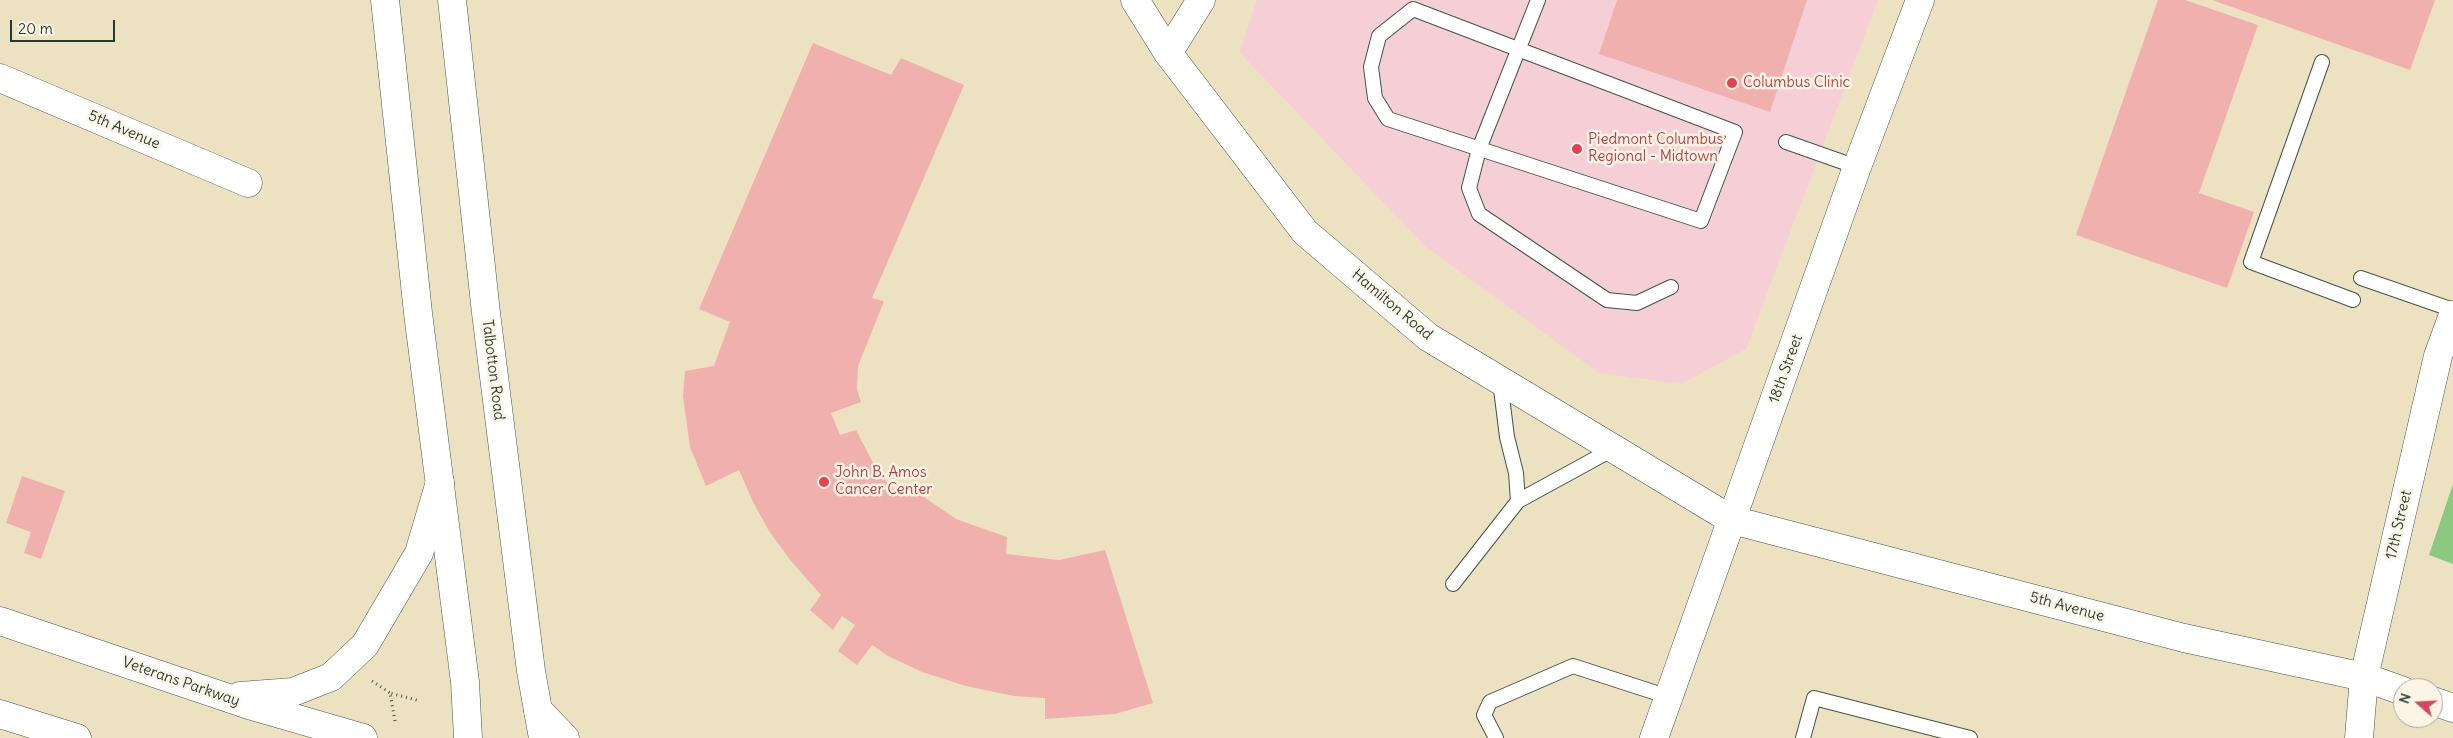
<!DOCTYPE html>
<html>
<head>
<meta charset="utf-8">
<style>
  body { margin:0 }
  #map { position:relative; width:2453px; height:738px; overflow:hidden; background:#ece2c1; font-family:Delius,sans-serif }
  canvas { display:block }
  .north { position:absolute; left:2393px; top:678px; width:50px; height:50px; box-sizing:border-box; background:#fcf5e5; border:1px solid #a4ab9e; border-radius:50%; rotate:289deg; font-size:14px; font-weight:700; line-height:20px; text-align:center; color:#1f3d34 }
  .north::after { content:''; display:block; margin:auto; width:18px; height:22px; background:#d1495b; clip-path:polygon(50% 0,100% 100%,50% 72%,0 100%) }
  .scale { position:absolute; left:10px; top:20px; width:105px; height:22px; box-sizing:border-box; border:2px solid #1f3d34; border-top:0; padding-left:6px; font-size:15px; line-height:18px; white-space:nowrap; color:#1f3d34; -webkit-text-stroke:4px #fcf5e5; paint-order:stroke }
</style>
</head>
<body>
<div id="map">
<canvas width="2453" height="738"></canvas>
<div class="north">N</div>
<div class="scale">20 m</div>
</div>
<script>
const ctx = document.querySelector('canvas').getContext('2d');
ctx.lineJoin = 'round';
function fillPath(path, color) {
  ctx.fillStyle = color;
  ctx.fill(path, 'evenodd');
}
function strokePath(path, color, width, dash) {
  ctx.strokeStyle = color;
  ctx.lineWidth = width;
  ctx.lineCap = dash ? 'butt' : 'round';
  ctx.setLineDash(dash || []);
  ctx.stroke(path);
}
function write(font, color, halo, rows, align = 'center') {
  ctx.font = font + ' Delius,sans-serif';
  ctx.lineWidth = 5;
  ctx.setLineDash([]);
  ctx.textBaseline = 'middle';
  ctx.strokeStyle = halo;
  ctx.fillStyle = color;
  for (const [text, x, y, turn = 0] of rows) {
    ctx.save();
    ctx.translate(x, y);
    ctx.rotate((+turn || 0) * Math.PI / 180);
    ctx.textAlign = isNaN(turn) ? turn : align;
    if (halo) ctx.strokeText(text, 0, 0);
    ctx.fillText(text, 0, 0);
    ctx.restore();
  }
}
fillPath(new Path2D(`
  M1257,0h621l-132,349 -65,35 -82,-11 -174,-127 -186,-194z`), '#f6cfd6');
fillPath(new Path2D(`
  M2453,484v80l-24,-9z`), '#8bc980');
fillPath(new Path2D(`
  M1617,0h190l-37,112 -171,-58z
  M2158,0h27l73,25 -59,168 55,19 -27,76 -151,-53z
  M2212,0h223l-25,70z
  M813,43l78,32 10,-17 63,27 -92,213 12,3 -26,65 -1,23 4,13 -30,11 9,22 16,-5 16,31 16,23 12,11 8,-9 48,33 51,18 -1,17 53,6 46,-10 48,153 -38,11 -70,5v-21l-31,-2 -48,-10 -44,-14 -34,-16 -16,-11 -15,20 -19,-14 17,-26 -13,-9 -9,14 -23,-20 11,-15 -30,-34 -22,-30 -16,-29 -14,-32 -33,16 -16,-39 -7,-51 2,-25 29,-5 16,-44 -31,-13z
  M22,476l43,15 -24,68 -17,-6 7,-21 -25,-9z`), '#f0b0ae');
const lane = new Path2D(`
  M1538,0l-59,149 -10,39 10,26 128,86 30,3 34,-16
  M1413,9l322,123 -34,89 -313,-102 -13,-21 -4,-31 8,-31z
  M2322,62l-71,200 102,38
  M1786,142l71,25
  M2361,278l92,32
  M1500,381l7,56 9,36 2,28
  M1453,584l65,-83 95,-52
  M1496,738l-12,-23 6,-13 83,-36 96,31
  M1803,738l11,-40 156,40`);
const street = new Path2D(`
  M1168,53l33,-53
  M0,78l248,105
  M2359,738l5,-61 74,-321 15,-41`);
const secondary = new Path2D(`
  M385,0l33,313 47,369 3,56
  M452,0l34,313 45,358 12,67
  M1135,0l33,53 137,179 123,105 304,183 452,118 180,39 39,14
  M2433,701l20,7
  M1654,738l203,-571 63,-167`);
const primary = new Path2D(`
  M0,621l249,84 114,33
  M240,696l53,-4 38,-15 34,-32 54,-92 21,-71
  M538,710l27,28
  M0,714l77,24`);
strokePath(lane, '#3e5649', 16);
strokePath(street, '#3e5649', 29);
strokePath(secondary, '#3e5649', 29);
strokePath(primary, '#3e5649', 29);
strokePath(new Path2D(`
  M372,681l18,12
  M395,721l-5,-28 30,8`), '#3e5649', 3, [1, 4]);
strokePath(lane, '#fff', 14);
strokePath(street, '#fff', 28);
strokePath(secondary, '#fff', 28);
strokePath(primary, '#fff', 28);
for (const [x, y, r, color] of [
  [1732,83,6,"#e0444e"],
  [1577,149,6,"#e0444e"],
  [824,482,6,"#e0444e"]
]) {
  const dot = new Path2D();
  dot.arc(x, y, r, 0, 2 * Math.PI);
  ctx.fillStyle = color;
  ctx.fill(dot);
  strokePath(dot, '#fcf5e5', 2);
}
write('15px', '#be3a42', '#fcf5e5', [
  ["Columbus Clinic",1743,83],
  ["Piedmont Columbus",1588,140],
  ["Regional - Midtown",1588,157],
  ["John B. Amos",835,473],
  ["Cancer Center",835,490]
], 'left');
write('15px', '#1f3d34', '#fcf5e5', [
  ["5th Avenue",124,130,23],
  ["Hamilton Road",1392,305,40],
  ["18th Street",1786,369,-70],
  ["Talbotton Road",493,370,83],
  ["17th Street",2399,525,-77],
  ["5th Avenue",2067,607,15],
  ["Veterans Parkway",181,682,19]
]);
</script>
</body>
</html>
